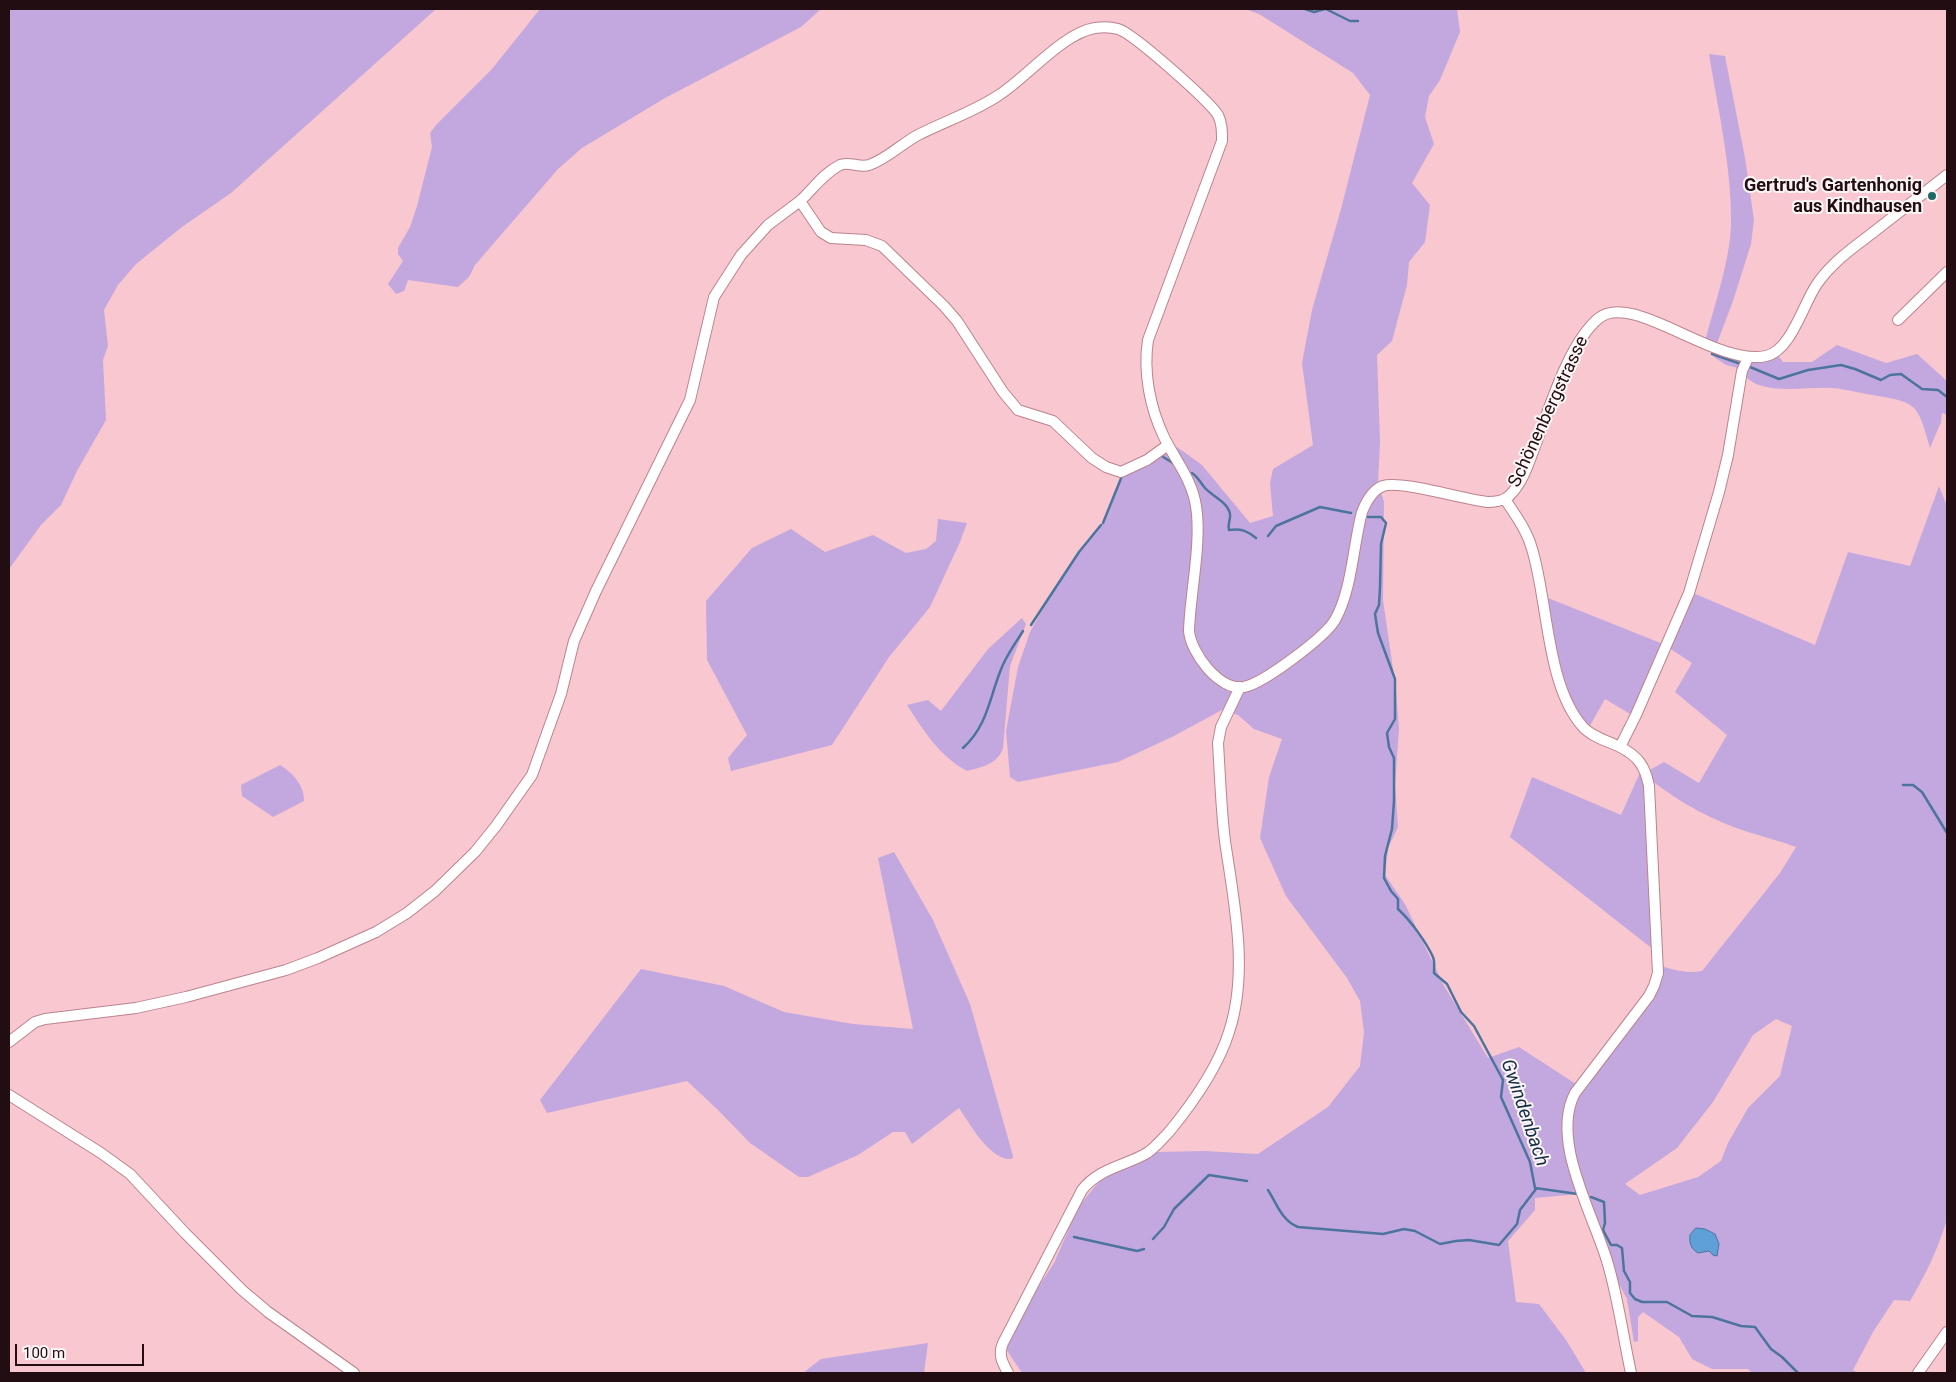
<!DOCTYPE html>
<html>
<head>
<meta charset="utf-8">
<style>
  body { margin:0 }
  #map { position:relative; width:1956px; height:1382px; overflow:hidden; background:#f8c7cf; font-family:Roboto,sans-serif }
  canvas { display:block }
  .frame { position:absolute; inset:0; border:10px solid #220e12; pointer-events:none }
  .scale { position:absolute; left:15px; top:1344px; width:129px; height:22px; box-sizing:border-box; border:2px solid #220e12; border-top:0; padding-left:6px; font-size:15px; line-height:18px; white-space:nowrap; color:#220e12; -webkit-text-stroke:4px #fbf5f6; paint-order:stroke }
</style>
</head>
<body>
<div id="map">
<canvas width="1956" height="1382"></canvas>
<div class="frame"></div>
<div class="scale">100 m</div>
</div>
<script>
const ctx = document.querySelector('canvas').getContext('2d');
ctx.lineJoin = 'round';
function fillPath(path, color) {
  ctx.fillStyle = color;
  ctx.fill(path, 'evenodd');
}
function strokePath(path, color, width, dash) {
  ctx.strokeStyle = color;
  ctx.lineWidth = width;
  ctx.lineCap = dash ? 'butt' : 'round';
  ctx.setLineDash(dash || []);
  ctx.stroke(path);
}
function write(font, color, halo, rows, align = 'center') {
  ctx.font = font + ' Roboto,sans-serif';
  ctx.lineWidth = 4;
  ctx.setLineDash([]);
  ctx.textBaseline = 'middle';
  ctx.strokeStyle = halo;
  ctx.fillStyle = color;
  for (const [text, x, y, turn = 0] of rows) {
    ctx.save();
    ctx.translate(x, y);
    ctx.rotate((+turn || 0) * Math.PI / 180);
    ctx.textAlign = isNaN(turn) ? turn : align;
    if (halo) ctx.strokeText(text, 0, 0);
    ctx.fillText(text, 0, 0);
    ctx.restore();
  }
}
fillPath(new Path2D(`
  M9,9h427l-205,184 -49,34 -46,37 -18,21 -14,25 4,36 -5,14 3,60 -29,51 -16,34 -20,20 -32,44z
  M540,9h281l-20,18 -136,71 -83,50 -24,21 -83,96 -6,12 -11,10 -50,-7 -4,11 -8,3 -8,-10 15,-23 -5,-7v-6l12,-21 7,-21 15,-59 -2,-14 7,-9 55,-55z
  M1245,9h212l3,23 -20,48 -11,16 -4,21 9,27 -22,39 18,22 -5,37 -16,20 -2,23 -15,56 -15,14 3,87 -2,41 6,19 -1,98 13,90 3,39 -4,56 3,42 -10,21 -3,27 20,29 38,80 45,74 31,-11 57,37 69,-89 8,-15 2,-16c16,5 30,10 47,7l78,-98 16,-26c-16,-6 -32,-10 -48,-15 -35,-11 -67,-29 -96,-51l2,169 -144,-113 22,-60 89,38 21,-47 6,3 16,-9 35,21 28,-48 -52,-43 17,-29 -23,-15 -32,70 -32,-19 -18,32 -21,-30 -28,-107 125,50 23,-54 129,55 33,-93 62,14 29,-80 8,20v713c-8,28 -22,57 -37,82l-16,-1 -21,32 -20,38 5,3h-106l-4,-4h-36l-20,-10 -13,-22 -36,-25 -5,5v24l-4,1 -7,-43 -17,-32 -30,-73 -45,4v12l-27,31 8,61 23,2 27,36 20,33h-564l-20,-30 52,-80 25,-57 23,-28 19,-15 36,-11 48,-1 53,3 70,-47 32,-41 4,-34 -4,-31 -13,-23 -61,-82 -26,-58 9,-61 13,-38 -28,-10 -16,-14 -16,-5 -50,27 -54,25 -100,20 -8,-5 -4,-46 12,-64 12,-35 18,-32 33,-50 26,-33 16,-42 54,-28 25,18 48,58 23,-7 -3,-33 3,-14 40,-24 -11,-82 10,-53 29,-101 29,-114 -17,-22 -94,-59zM1776,1019l16,7 -12,50 -32,32 -20,35 -7,18 -23,16 -58,18 -15,-11 52,-36 36,-46 40,-67z
  M1709,54l16,2 20,102 9,62 -3,24 -18,57 -17,45 -11,-4c9,-36 25,-81 26,-117 1,-57 -13,-115 -22,-171z
  M1837,345l49,18 31,-9 30,27v34l-5,-2 -1,9 -11,26c-4,-12 -7,-30 -16,-40 -8,-8 -25,-10 -36,-12 -15,-2 -31,-7 -46,-8 -24,-2 -68,8 -86,-11v-7l-20,-5 -12,-8v-6l64,4 5,7h29z
  M938,519l29,4 -7,19 -30,65 -41,50 -57,88 -101,26 -3,-13 19,-23 -40,-75 -1,-59 46,-53 39,-19 34,23 48,-17 33,18 20,-4 10,-8z
  M1022,618l4,6 -16,42 -7,82c-5,16 -21,19 -36,23 -28,-15 -43,-40 -60,-66l21,-5 13,11 47,-62z
  M280,765c12,7 25,21 24,36l-31,16 -31,-21 -1,-11z
  M894,852l39,68 37,84 43,152 -1,3c-22,2 -42,-35 -53,-51l-47,36 -7,-12h-12l-35,23 -50,22h-9l-49,-34 -33,-34 -30,-28 -140,32 -7,-13 101,-131 83,17 60,26 69,12 60,5 -35,-171z
  M928,1343l-4,30h-121l18,-14z`), '#c3a8df');
const water = new Path2D(`
  M1696,1228l9,1 10,5 4,10 -2,12 -4,-1 -4,-4 -11,2c-7,-4 -9,-10 -8,-18z`);
fillPath(water, '#60a0d8');
strokePath(water, '#4d749d', 1);
strokePath(new Path2D(`
  M1305,9l9,3 11,-3
  M1326,9l24,12h8
  M1712,354l29,10
  M1750,367l29,12 29,-9 33,-5 14,4 26,11 9,-5 11,-1 21,15 16,1 9,7
  M1160,455l16,10
  M1192,473c6,4 8,9 13,15 7,8 23,14 25,26 1,6 -3,10 -1,16 12,-2 18,1 27,8
  M1368,517h13l5,6 -5,21 -1,43 -1,18 -4,9 3,19 17,46v40l-8,14 2,14 5,11v43l-2,28 -7,27 -1,22 7,13 7,8v10c13,12 28,33 35,48 2,5 1,11 1,16l13,11 14,28 13,14 29,54 -2,17 29,65 5,26 43,6
  M1103,523l19,-47
  M1268,536l8,-10 44,-19 31,6
  M1031,625l48,-73 22,-27
  M963,748c24,-22 26,-48 37,-76 5,-15 15,-28 23,-41
  M1903,785h10l9,7 25,41
  M1268,1190c9,14 14,31 30,37l85,7 21,-5 11,2 25,13 16,-3 13,-1 30,5 18,-21 3,-14 16,-21
  M1591,1197l13,5 1,21 -2,7 8,15h6l5,3 2,23 6,11v11l5,6 7,3h25l25,14 20,1 29,9 14,1 16,22 11,8 16,16
  M1074,1237l63,14 7,-2
  M1153,1239l11,-12 10,-18 35,-34 38,6`), '#4d749d', 2.5);
const street = new Path2D(`
  M800,201c13,-12 24,-28 40,-36 9,-4 19,3 29,0 18,-6 32,-21 49,-30 27,-14 56,-23 81,-40 28,-18 64,-62 96,-67 6,-1 16,-1 23,1 15,4 91,72 100,86 4,8 4,16 4,26l-74,199c-5,32 2,68 16,97 11,23 28,42 32,69 6,36 -6,88 -7,125 2,22 30,60 55,56 20,-4 81,-50 91,-67 17,-30 18,-74 27,-108 4,-10 10,-22 21,-26 18,-6 82,14 105,16 7,0 15,-1 21,-6 13,-12 19,-31 25,-47 14,-36 34,-106 65,-131 34,-27 117,49 167,38 25,-5 37,-52 51,-72 15,-22 37,-37 58,-53 24,-19 48,-37 72,-56
  M1898,320l49,-48
  M1505,499c10,16 22,31 27,50 16,51 14,137 51,178 9,10 25,14 37,20l16,-32 53,-122 30,-101 9,-37 14,-84 6,-13
  M1620,747c18,9 25,19 29,39l9,187 -4,13 -5,10 -74,97c-25,47 18,121 32,168 11,36 16,75 24,112
  M9,1042l26,-20 10,-3 91,-11 50,-11 100,-27 32,-12 58,-26 31,-19 28,-22 40,-39 21,-26 36,-51 29,-81 13,-53 22,-50 94,-191 24,-103 27,-42 27,-30 32,-24 21,31 10,6 35,2 16,6 62,60 13,15 46,71 15,18 35,11 39,37 14,9 15,5 26,-12 21,-15
  M9,1095l92,58 29,21 55,59 57,57 26,22 86,61
  M1008,1373c-6,-11 -10,-18 -5,-30l79,-153c17,-22 43,-24 65,-37 9,-6 15,-14 22,-21 23,-28 49,-65 60,-100 20,-61 5,-129 -4,-191 -4,-32 -5,-66 -7,-98l3,-16 19,-40
  M1918,1373l29,-41`);
strokePath(street, '#bb838d', 12);
strokePath(street, '#fff', 10);
for (const [x, y, r, color] of [
  [1932,196,5,"#1f6a63"]
]) {
  const dot = new Path2D();
  dot.arc(x, y, r, 0, 2 * Math.PI);
  ctx.fillStyle = color;
  ctx.fill(dot);
  strokePath(dot, '#fbf5f6', 2);
}
write('bold 18px', '#220e12', '#fbf5f6', [
  ["Gertrud's Gartenhonig",1922,186],
  ["aus Kindhausen",1922,207]
], 'right');
write('18px', '#220e12', '#fbf5f6', [
  ["Schönenbergstrasse",1549,412,-65]
]);
write('italic 19px', '#132f46', '#fbf5f6', [
  ["Gwindenbach",1524,1113,71]
]);
</script>
</body>
</html>
